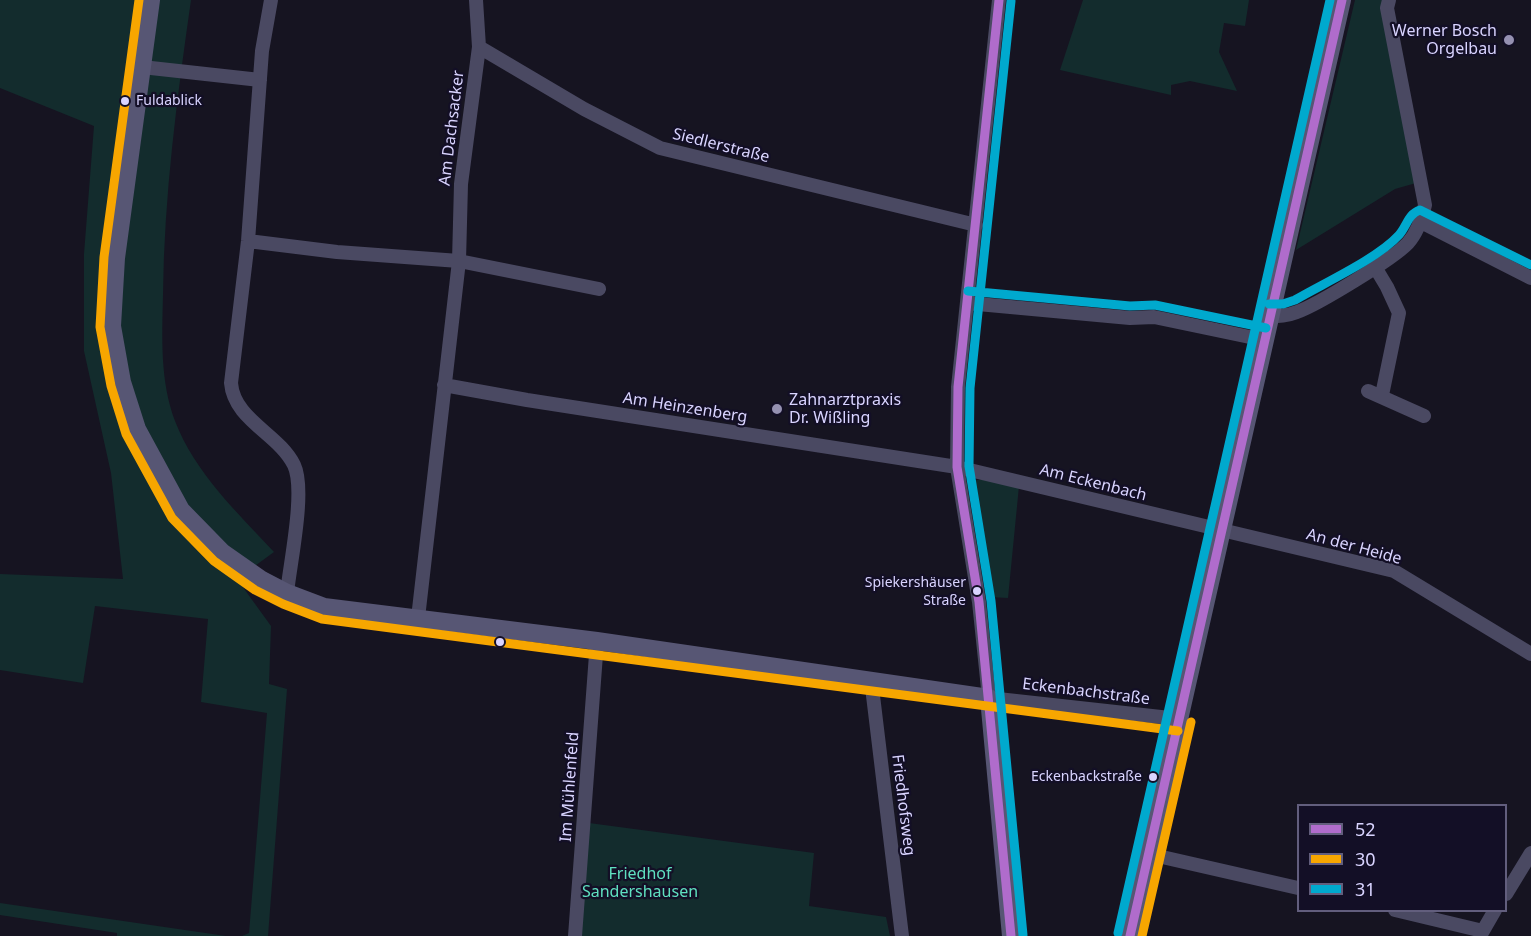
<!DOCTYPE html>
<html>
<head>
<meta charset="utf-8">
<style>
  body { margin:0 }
  #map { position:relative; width:1531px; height:936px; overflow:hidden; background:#161421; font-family:"Noto Sans",sans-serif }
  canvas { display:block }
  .legend { position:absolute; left:1297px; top:804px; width:210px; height:108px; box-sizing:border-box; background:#130f26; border:2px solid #625e7d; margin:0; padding:8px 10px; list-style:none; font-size:18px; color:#d9d4ff }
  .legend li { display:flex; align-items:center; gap:12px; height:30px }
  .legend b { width:30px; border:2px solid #625e7d }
</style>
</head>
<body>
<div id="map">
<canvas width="1531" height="936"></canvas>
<ul class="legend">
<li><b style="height:8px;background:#b06ccc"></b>52</li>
<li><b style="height:8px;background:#f7a600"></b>30</li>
<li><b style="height:8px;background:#00a9ce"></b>31</li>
</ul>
</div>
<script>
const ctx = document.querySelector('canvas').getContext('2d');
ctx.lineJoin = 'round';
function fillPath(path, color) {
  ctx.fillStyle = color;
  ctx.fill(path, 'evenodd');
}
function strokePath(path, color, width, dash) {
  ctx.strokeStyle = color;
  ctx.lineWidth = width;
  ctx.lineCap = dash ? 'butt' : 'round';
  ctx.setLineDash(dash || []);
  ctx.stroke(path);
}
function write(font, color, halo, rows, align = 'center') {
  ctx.font = font + ' "Noto Sans",sans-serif';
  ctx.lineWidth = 4.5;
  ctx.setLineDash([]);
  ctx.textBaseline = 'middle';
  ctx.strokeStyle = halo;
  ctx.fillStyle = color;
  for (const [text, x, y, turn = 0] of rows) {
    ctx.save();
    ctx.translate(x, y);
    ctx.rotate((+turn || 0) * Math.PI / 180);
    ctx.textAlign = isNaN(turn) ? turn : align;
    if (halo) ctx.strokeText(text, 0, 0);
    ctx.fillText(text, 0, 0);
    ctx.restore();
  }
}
fillPath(new Path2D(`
  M0,0h191c-14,98 -27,196 -28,295 -1,43 -3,86 12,126 20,52 62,91 99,131l-37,27 34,47 -2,58 18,5 -19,247h-26l7,-3 18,-220 -66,-11 7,-83 -113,-13 -12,77 -83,-13v-96l123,5 -12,-106 -27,-122v-97l10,-128 -94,-38z
  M1083,0h166l-4,26 -21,-3 -5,29 18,39 -47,-10 -19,4v10l-111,-25z
  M1355,0h28l33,183 -21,6 -99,61z
  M984,479l35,7 -11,112 -19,-1 -18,-116z
  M589,823l225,30 -5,53 77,11 4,19h-309z
  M0,903l226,33h-109v-3l-117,-18z`), '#132c2d');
strokePath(new Path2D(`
  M271,0l-9,51 -14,190 -17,142c3,37 48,51 63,82 12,25 -4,98 -7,128
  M999,0l-41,387 -1,80 22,135 10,96 190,21
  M479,47l105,62 76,39 316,77
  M142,67l118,13
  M1421,222l110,56
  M248,241l89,11 122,9 140,28
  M1375,267l12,20 12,26 -17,82
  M967,303l163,15 24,-1 110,23
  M1269,316c10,0 18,0 28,-4 20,-7 96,-53 111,-69 10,-11 14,-25 17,-38l-38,-197 2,-8
  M444,385l83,15 430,67 437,104 137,83
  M1368,391l56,25
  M418,618l41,-357 2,-77 18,-137 -3,-47
  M871,679l31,257
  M1149,854l149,34
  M1506,894l25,-41
  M1395,910l88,21
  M575,936l22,-295
  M1480,936l15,-26`), '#4a4962', 14);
strokePath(new Path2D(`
  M151,0l-35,258 -4,68 10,56 15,47 44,81 41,42 40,28 25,13 37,14 273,34 392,57 22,238
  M1130,936l212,-936`), '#575674', 18);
strokePath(new Path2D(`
  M999,0l-41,387 -1,80 22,135 32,334
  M1130,936l212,-936`), '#b06ccc', 9);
strokePath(new Path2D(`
  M139,0l-35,257 -4,70 11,59 15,48 46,84 42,43 41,29 28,14 39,15 856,112
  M1142,936l49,-214`), '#f7a600', 9);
strokePath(new Path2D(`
  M1011,1l-41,387 -1,78 22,135 32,334
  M968,291l162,15 25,-1 111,23
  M1269,304h14l12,-4c29,-17 82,-41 104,-65 8,-9 9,-21 21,-25l111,55
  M1118,933l212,-933`), '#00a9ce', 9);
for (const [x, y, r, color] of [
  [1509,40,6,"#9591b1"],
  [125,101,5,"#d9d4ff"],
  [777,409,6,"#9591b1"],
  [977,591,5,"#d9d4ff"],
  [500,642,5,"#d9d4ff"],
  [1153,777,5,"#d9d4ff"]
]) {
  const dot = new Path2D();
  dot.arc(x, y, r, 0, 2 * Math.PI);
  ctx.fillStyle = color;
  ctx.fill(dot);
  strokePath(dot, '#130f26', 2);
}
write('14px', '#d9d4ff', '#130f26', [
  ["Fuldablick",136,101,"left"],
  ["Spiekershäuser",966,583],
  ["Straße",966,601],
  ["Eckenbackstraße",1142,777]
], 'right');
write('16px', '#d9d4ff', '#130f26', [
  ["Werner Bosch",1497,31],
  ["Orgelbau",1497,49],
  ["Zahnarztpraxis",789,400,"left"],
  ["Dr. Wißling",789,418,"left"]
], 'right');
write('16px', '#d9d4ff', '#130f26', [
  ["Am Dachsacker",452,128,-83],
  ["Siedlerstraße",721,146,14],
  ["Am Heinzenberg",685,408,9],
  ["Am Eckenbach",1093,483,14],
  ["An der Heide",1354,547,15],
  ["Eckenbachstraße",1086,692,7],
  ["Im Mühlenfeld",570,787,-86],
  ["Friedhofsweg",903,805,83]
]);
write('16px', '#5fe0c0', '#130f26', [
  ["Friedhof",640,874],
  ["Sandershausen",640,892]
]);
</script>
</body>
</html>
